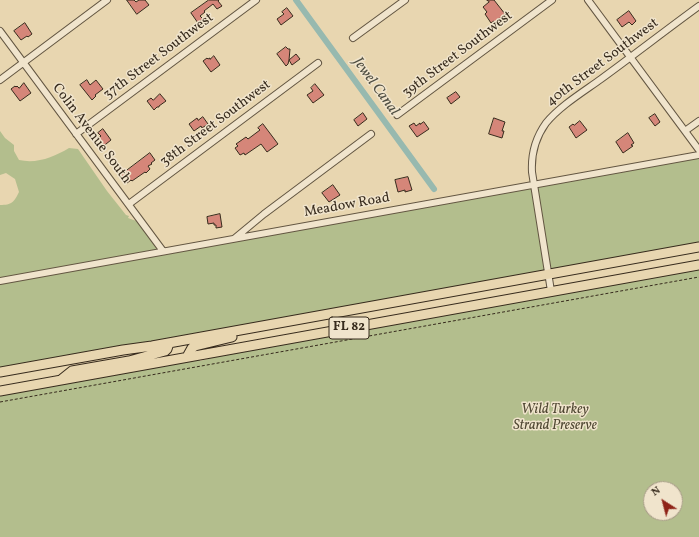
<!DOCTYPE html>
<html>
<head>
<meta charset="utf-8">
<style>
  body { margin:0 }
  #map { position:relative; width:699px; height:537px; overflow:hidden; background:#e8d6b0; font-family:Vollkorn,serif }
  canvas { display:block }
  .north { position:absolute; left:643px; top:481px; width:40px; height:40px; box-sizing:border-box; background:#f0e4cc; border:1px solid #a69a86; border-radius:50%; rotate:324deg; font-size:11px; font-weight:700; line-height:16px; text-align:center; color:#372b1d }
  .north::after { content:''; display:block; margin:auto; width:14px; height:18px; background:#8f2418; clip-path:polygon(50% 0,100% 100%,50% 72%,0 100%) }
</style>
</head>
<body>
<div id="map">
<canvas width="699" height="537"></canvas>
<div class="north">N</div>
</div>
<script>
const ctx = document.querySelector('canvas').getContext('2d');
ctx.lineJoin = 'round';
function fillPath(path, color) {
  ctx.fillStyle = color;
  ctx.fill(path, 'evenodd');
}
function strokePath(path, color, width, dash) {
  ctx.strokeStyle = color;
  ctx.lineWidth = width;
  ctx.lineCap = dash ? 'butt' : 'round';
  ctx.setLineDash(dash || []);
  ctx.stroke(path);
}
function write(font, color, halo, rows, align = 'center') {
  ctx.font = font + ' Vollkorn,serif';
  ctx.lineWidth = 3;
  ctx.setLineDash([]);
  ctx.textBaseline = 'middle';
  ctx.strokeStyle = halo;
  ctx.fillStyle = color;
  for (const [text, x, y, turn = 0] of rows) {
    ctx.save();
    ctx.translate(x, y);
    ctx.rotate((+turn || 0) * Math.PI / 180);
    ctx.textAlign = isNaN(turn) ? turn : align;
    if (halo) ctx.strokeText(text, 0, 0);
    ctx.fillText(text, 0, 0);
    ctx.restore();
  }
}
fillPath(new Path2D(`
  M0,131l5,7 9,7v6l5,9c18,4 35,-3 50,-12l9,1 29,42 19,24 3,1 -1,2 14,5 13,17 9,15 326,-62 209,-41v91l-396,72v-1l-2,1 -132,24 -2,-1v2l-167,29v-164c12,0 14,-3 19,-13l-4,-13 -9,-6 -6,2z
  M699,268v269h-699v-142l60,-11 1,1 2,-2 123,-22 2,1 1,-2 10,-2 1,3 8,-2 6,-3zM651,489h24v24h-24z`), '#b3be8d');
strokePath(new Path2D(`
  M296,0l138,189`), '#97b9af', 6);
const building = new Path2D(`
  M127,0h7l2,2 3,-2h6l4,5 -12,9z
  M209,0h10l-1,1 4,5 -5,3 -4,-5 -9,7 1,1 -5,4 3,3 -5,4 -7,-10z
  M487,0h7l11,14 -10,8 -1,-1 -3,2 -6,-9 2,-2 -4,-5 6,-5z
  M287,8l6,8 -12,9 -4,-6 7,-5 -2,-2z
  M629,11l7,10 -4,4 -3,-3 -7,5 -5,-7z
  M25,23l7,11 -4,3 -1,-1 -6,4 -7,-9z
  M286,47l2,2h2l-1,11 7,-6 4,5 -8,6 -3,-5 -1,4 -2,2 -9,-12z
  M214,56l6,9 -9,7 -8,-11 4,-3 1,1 2,-1v1z
  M87,80l3,5 6,-5 7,9 -8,6 1,1 -4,4 -12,-15z
  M24,83l7,10 -11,8 -9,-12 4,-3 1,1 1,-1 2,2z
  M315,84l9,11 -11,8 -6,-8 6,-4 -2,-3z
  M456,92l4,5 -9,7 -4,-6z
  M160,94l6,7 -7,5v1h-2l-3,3 -7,-9 4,-3 2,2z
  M363,113l4,6 -9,7 -4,-6z
  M655,114l5,8 -5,4 -6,-8z
  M203,117l5,7 -6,4 -1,-2 -7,5 -5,-7 8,-6 1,2z
  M494,118l11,4 -3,9h2l-2,7 -13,-4z
  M580,121l7,9 -11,8 -7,-11 4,-3 1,1z
  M424,122l5,7 -12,8 -8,-11 5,-3 2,3 4,-3v1z
  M263,124l15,20 -11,8 -6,-8 -16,11 -1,-2 -4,2 -5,-7 3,-2 -2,-2 10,-7 2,2 12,-9 -2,-2z
  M103,129l8,11 -10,8 -6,-7 6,-5 -3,-3z
  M628,133l6,10 -3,2 2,1 -10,7 -7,-11z
  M150,153l5,7 -4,3 1,1 -4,2 2,3 -4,4 -1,-1 -13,9 -1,-1 -4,3 -6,-8z
  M408,177l4,13 -7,2v-2l-7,2 -3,-12z
  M333,185l7,10 -11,7 -7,-9z
  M220,214l2,13 -6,1v-3h-2v-2l-6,1 -1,-7z`);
fillPath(building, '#d58679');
strokePath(building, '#372b1d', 1);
const minor = new Path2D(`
  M588,0l111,150
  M0,31l163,220
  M353,38l52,-38
  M0,80l107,-80
  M397,115l155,-115
  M685,131l14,-10
  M76,134l180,-134
  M129,204l189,-141
  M235,238l29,-24 107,-80
  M0,281l699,-126
  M551,291l-19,-119c-1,-18 4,-35 14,-49 14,-17 37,-31 55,-44 33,-24 65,-49 98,-73`);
const highway = new Path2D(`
  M187,357l5,-9 3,-2 37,-9
  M0,372l123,-22 29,-4 547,-99
  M62,379l10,-8 57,-10 36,-10 2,-2 2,-6
  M0,391l699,-126`);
strokePath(minor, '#635642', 8);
strokePath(highway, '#372b1d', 11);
strokePath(new Path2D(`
  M0,402l699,-125`), '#372b1d', 1, [3, 2]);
strokePath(minor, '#f0e4cc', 6);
strokePath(highway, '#e8d6b0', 9);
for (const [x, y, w] of [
  [349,328,40]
]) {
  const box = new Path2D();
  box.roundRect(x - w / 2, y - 11, w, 22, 3);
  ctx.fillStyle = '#f0e4cc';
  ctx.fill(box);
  strokePath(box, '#372b1d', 1);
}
write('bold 13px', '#372b1d', null, [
  ["FL 82",349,328]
]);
write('14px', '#372b1d', '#f0e4cc', [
  ["39th Street Southwest",458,55,-37],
  ["37th Street Southwest",159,57,-37],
  ["40th Street Southwest",603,63,-37],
  ["38th Street Southwest",216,124,-37],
  ["Colin Avenue South",91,134,53],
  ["Meadow Road",347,206,-10]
]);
write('italic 14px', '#504833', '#f0e4cc', [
  ["Wild Turkey",555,410],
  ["Strand Preserve",555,426]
]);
write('italic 15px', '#4f4e42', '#f0e4cc', [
  ["Jewel Canal",375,87,54]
]);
</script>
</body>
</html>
